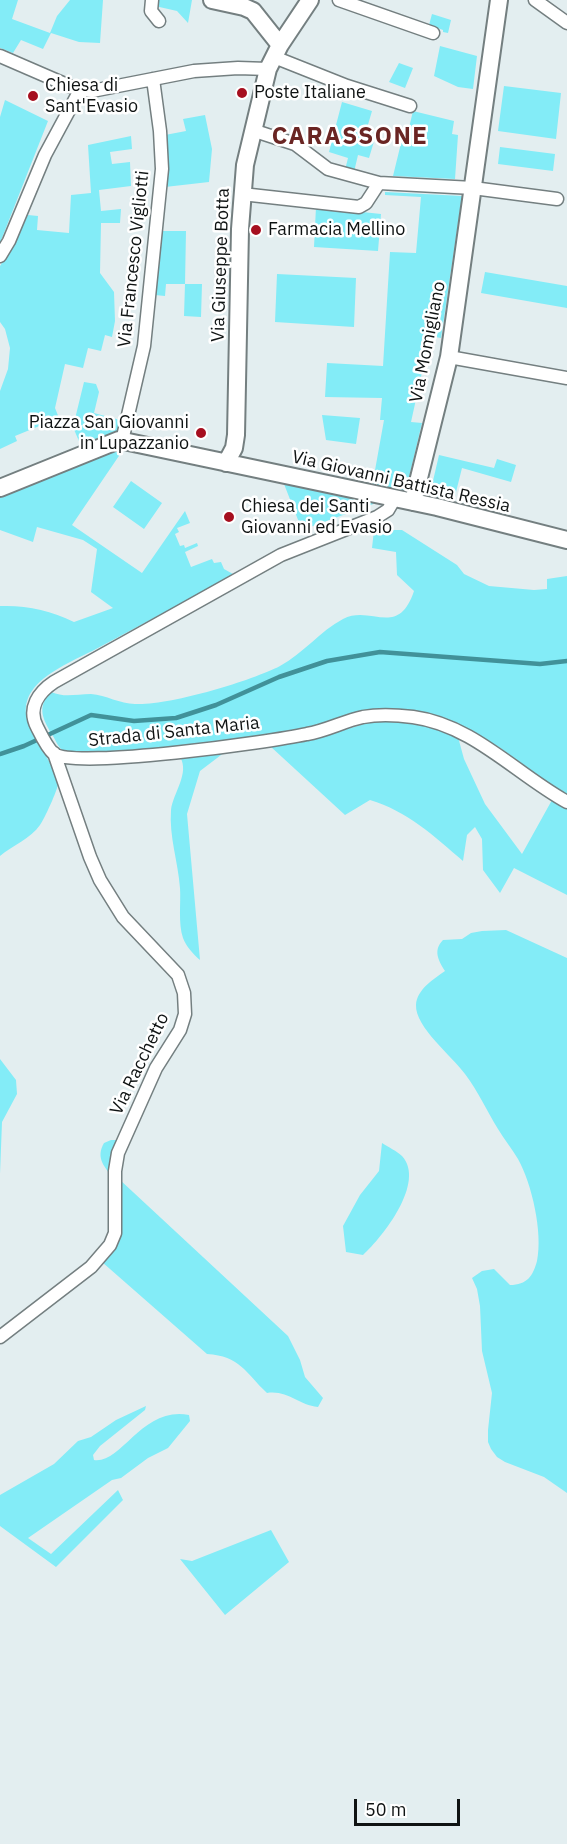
<!DOCTYPE html>
<html>
<head>
<meta charset="utf-8">
<style>
  body { margin:0 }
  #map { position:relative; width:567px; height:1844px; overflow:hidden; background:#e3eef0; font-family:"IBM Plex Sans",sans-serif }
  canvas { display:block }
  .scale { position:absolute; left:354px; top:1799px; width:106px; height:27px; box-sizing:border-box; border:3px solid #0f1313; border-top:0; padding-left:8px; font-size:18px; line-height:21px; white-space:nowrap; color:#0f1313; -webkit-text-stroke:4px #fff; paint-order:stroke }
</style>
</head>
<body>
<div id="map">
<canvas width="567" height="1844"></canvas>
<div class="scale">50 m</div>
</div>
<script>
const ctx = document.querySelector('canvas').getContext('2d');
ctx.lineJoin = 'round';
function fillPath(path, color) {
  ctx.fillStyle = color;
  ctx.fill(path, 'evenodd');
}
function strokePath(path, color, width, dash) {
  ctx.strokeStyle = color;
  ctx.lineWidth = width;
  ctx.lineCap = dash ? 'butt' : 'round';
  ctx.setLineDash(dash || []);
  ctx.stroke(path);
}
function write(font, color, halo, rows, align = 'center') {
  ctx.font = font + ' "IBM Plex Sans",sans-serif';
  ctx.lineWidth = 5;
  ctx.setLineDash([]);
  ctx.textBaseline = 'middle';
  ctx.strokeStyle = halo;
  ctx.fillStyle = color;
  for (const [text, x, y, turn = 0] of rows) {
    ctx.save();
    ctx.translate(x, y);
    ctx.rotate((+turn || 0) * Math.PI / 180);
    ctx.textAlign = isNaN(turn) ? turn : align;
    if (halo) ctx.strokeText(text, 0, 0);
    ctx.fillText(text, 0, 0);
    ctx.restore();
  }
}
fillPath(new Path2D(`
  M0,0h18l-6,19 38,14 7,-17 13,-16h33l-3,43 -21,-1 -28,-9 -8,16 -22,-9 -8,13 -13,-5z
  M155,0h37l-4,23 -11,-12 -22,-5z
  M432,14l19,6 -3,13 -5,-1v-2l-14,-5z
  M440,46l37,10 -4,33 -15,-2 -24,-11z
  M399,63l14,5 -8,20 -16,-6z
  M504,86l57,7 -5,46 -58,-8z
  M5,100l43,21 -48,122v-126z
  M342,102l30,9 -7,24 10,3 -6,20 -11,-3 -4,17 -9,-2 3,-12 -19,-6z
  M413,111l41,10 -2,13 6,1 -3,44 -62,-3 10,-41 4,1z
  M205,115l7,34 -3,33 -44,5v-52l21,-4 -3,-12z
  M131,136l1,13 -22,3 2,12 18,-2 1,24 -32,4 2,21 20,-2 -1,14h-19l-1,50 14,19 1,29 -3,16 -7,-2 -4,16 -13,-3 -5,20 -18,-4 -10,44 4,10 -44,18 2,5 -17,8v-58l8,-22 2,-21 -5,-19 -5,-7v-56l13,-21 15,-30 10,1 -1,14 32,3 2,-38 20,-2 -3,-48z
  M500,147l55,7 -2,17 -55,-7z
  M385,192l77,4 -21,142 -11,-2 -19,86 11,1 -17,71 -33,-7 12,-67h-4l2,-22 -57,-1 2,-34 56,3 7,-114 26,1 5,-56 -36,-2z
  M316,207l65,7 -3,37 -64,-4z
  M160,231h26l-1,53h17l-1,33 -17,-1 1,-32h-19l-1,12 -10,-1z
  M485,272l82,14v22l-86,-15z
  M277,274l79,4 -2,49 -79,-5z
  M84,382l12,2 3,8 -5,21 26,7 -2,10 -37,16 -8,-19z
  M322,415l38,3 -4,26 -30,-4z
  M115,447h10l-53,78 70,48 43,-62 5,12 -13,5 2,4 -4,2 5,12 4,-1 1,3 12,-5 1,3 -13,6 6,15 21,-8 2,4 7,-1 3,7 9,5c-45,26 -91,50 -137,75 -19,10 -47,21 -62,39 -27,34 21,66 24,96 0,5 -14,36 -18,41 -9,13 -28,21 -40,31v-250c26,-1 50,4 74,16l39,-14 -22,-16 6,-43 -14,-9 -46,-13 -4,15 -33,-12v-35z
  M439,455l55,13 3,-9 19,6 -5,17 -49,-14 -9,36 -24,-6z
  M131,481l31,22 -18,26 -31,-22z
  M284,484l92,19 -74,27z
  M374,530h28l55,35 7,9 25,12 45,4 13,-1v-10l20,-3v220l-68,-49 -55,-28 -98,-3 -46,14 -94,15 -127,10c-5,-1 -11,-2 -15,-4 -5,-2 -8,-10 -11,-15 -10,-16 -17,-29 -2,-44 14,6 25,2 40,2 15,1 29,10 44,10 33,2 116,-23 145,-38 24,-13 40,-35 63,-47 28,-15 55,20 71,-28l-17,-16 -1,-23 -24,-4z
  M393,721l37,6 28,10 6,22 21,45 37,50 30,-54 15,8v87l-53,-27 -14,25 -17,-23 -1,-31 -7,-12 -8,8 -4,26c-29,-25 -56,-50 -93,-61l-25,15 -75,-69 37,-5 64,-19z
  M225,752l-25,19 -13,43 13,146c-7,-6 -14,-14 -17,-22 -5,-15 -2,-35 -3,-50 -2,-27 -11,-51 -9,-78 2,-17 19,-37 9,-53z
  M506,930l61,28v535l-23,-16 -39,-15 -8,-5 -6,-8 -3,-7v-12l4,-37 -10,-42 -2,-45 -3,-17 -5,-11 10,-7 12,-2 16,16c17,0 23,-9 27,-24 6,-28 -5,-77 -19,-102 -6,-10 -14,-20 -20,-30 -11,-18 -20,-38 -33,-55 -13,-18 -50,-47 -49,-69 1,-16 18,-26 29,-34 -7,-11 -12,-21 -2,-31l19,-1 9,-6 11,-2z
  M0,1059l16,21 1,14 -15,28 -2,52z
  M111,1140h8l-7,37c-9,-12 -16,-20 -8,-34z
  M382,1143c6,4 15,8 20,13 24,26 -19,81 -39,99l-17,-3 -3,-26 17,-31 19,-24z
  M119,1179l169,157 12,24 5,17 18,21 -5,9c-20,-2 -30,-17 -51,-14 -22,-21 -27,-37 -60,-39l-105,-92 6,-8z
  M146,1406l-1,4 -45,36 -7,9 1,5c28,4 48,-54 95,-45l1,6 -22,27 -20,10 -27,20 -9,2 -84,58 23,16 67,-64 5,10 -67,67 -56,-41v-31l54,-31 24,-23 13,-4 25,-17z
  M271,1530l18,32 -64,53 -45,-56 12,2z`), '#83ecf7');
strokePath(new Path2D(`
  M0,754l24,-8 67,-31 43,6 42,-3 40,-13 63,-28 48,-16 53,-9 160,12 27,-3`), '#419199', 4.5);
const street = new Path2D(`
  M152,0l-1,11 8,10
  M339,0l94,33
  M535,0l32,23
  M0,56l74,32 18,3 102,-20 44,-3 30,1
  M274,57l73,29 63,20
  M252,130l43,14 33,25 51,14 94,5 84,11
  M242,194l117,13 7,-4 13,-20
  M0,256l9,-15 36,-86 35,-65
  M449,357l118,21
  M122,441l22,-95 18,-177 -2,-38 -7,-52
  M395,498l-7,12 -11,7 -96,38 -227,127c-15,10 -27,26 -17,45 4,8 10,21 17,27 24,15 216,-12 253,-20 19,-3 37,-13 56,-17 16,-3 34,-2 50,0 60,8 103,57 154,85
  M0,1337l91,-70 19,-22 5,-12v-62l3,-18 38,-85 24,-38 5,-16 -1,-21 -6,-18 -55,-58 -23,-37 -10,-23 -36,-104`);
const secondary = new Path2D(`
  M212,0l32,7 9,4 27,34
  M226,463l8,-15 2,-13 4,-206 5,-64 23,-96 12,-24 30,-45
  M0,488l119,-48 318,67 130,33
  M413,502l36,-145 50,-357`);
strokePath(street, '#747f80', 15);
strokePath(secondary, '#747f80', 20);
strokePath(street, '#fff', 12);
strokePath(secondary, '#fff', 16);
for (const [x, y, r, color] of [
  [242,93,6,"#a60f1f"],
  [33,96,6,"#a60f1f"],
  [256,230,6,"#a60f1f"],
  [201,433,6,"#a60f1f"],
  [229,517,6,"#a60f1f"]
]) {
  const dot = new Path2D();
  dot.arc(x, y, r, 0, 2 * Math.PI);
  ctx.fillStyle = color;
  ctx.fill(dot);
  strokePath(dot, '#fff', 2);
}
write('18px', '#0f1313', '#fff', [
  ["Chiesa di",45,86],
  ["Sant'Evasio",45,107],
  ["Poste Italiane",254,93],
  ["Farmacia Mellino",268,230],
  ["Piazza San Giovanni",189,423,"right"],
  ["in Lupazzanio",189,444,"right"],
  ["Chiesa dei Santi",241,507],
  ["Giovanni ed Evasio",241,528]
], 'left');
write('18px', '#0f1313', '#fff', [
  ["Via Francesco Vigliotti",134,259,-84],
  ["Via Giuseppe Botta",221,265,-88],
  ["Via Momigliano",428,342,-79],
  ["Via Giovanni Battista Ressia",401,482,13],
  ["Strada di Santa Maria",174,732,-6],
  ["Via Racchetto",140,1064,-64]
]);
ctx.letterSpacing = '1.5px';
write('bold 24px', '#6a2523', '#fff', [
  ["CARASSONE",350,137]
]);
ctx.letterSpacing = '0px';
</script>
</body>
</html>
